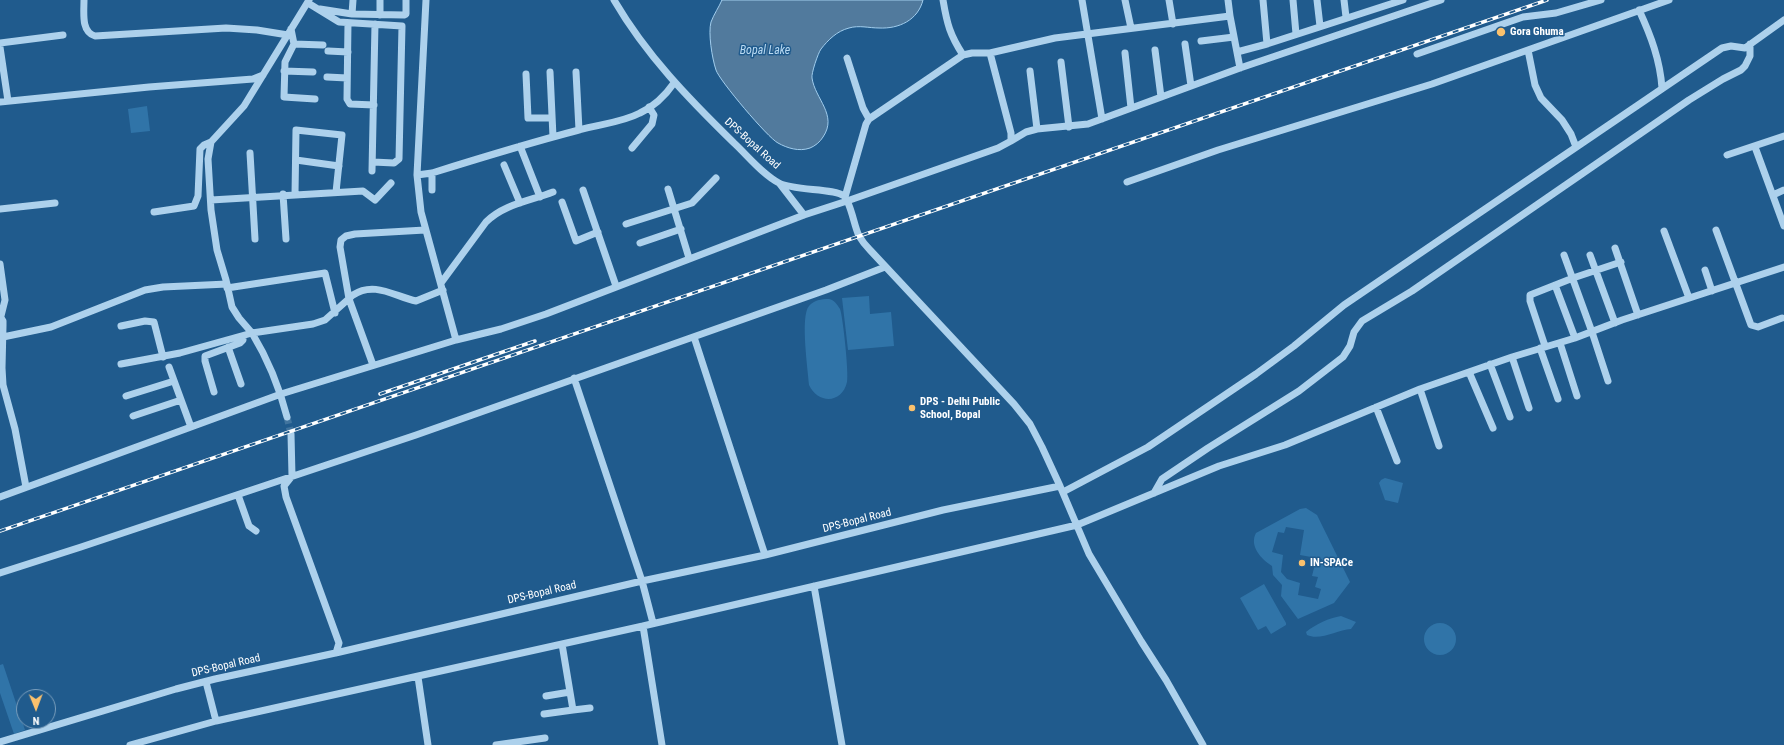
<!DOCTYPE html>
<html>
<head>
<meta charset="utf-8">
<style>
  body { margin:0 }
  #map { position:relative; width:1784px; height:745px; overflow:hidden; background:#205b8d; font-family:"Roboto Condensed",sans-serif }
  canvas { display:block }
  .north { position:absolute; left:16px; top:689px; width:40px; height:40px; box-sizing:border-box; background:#205b8d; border:1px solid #799dbb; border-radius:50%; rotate:179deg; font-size:11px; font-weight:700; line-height:16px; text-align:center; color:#fff }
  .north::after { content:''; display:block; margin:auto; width:14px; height:18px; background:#fac16d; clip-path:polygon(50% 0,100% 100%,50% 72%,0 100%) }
</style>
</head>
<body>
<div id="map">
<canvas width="1784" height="745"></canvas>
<div class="north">N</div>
</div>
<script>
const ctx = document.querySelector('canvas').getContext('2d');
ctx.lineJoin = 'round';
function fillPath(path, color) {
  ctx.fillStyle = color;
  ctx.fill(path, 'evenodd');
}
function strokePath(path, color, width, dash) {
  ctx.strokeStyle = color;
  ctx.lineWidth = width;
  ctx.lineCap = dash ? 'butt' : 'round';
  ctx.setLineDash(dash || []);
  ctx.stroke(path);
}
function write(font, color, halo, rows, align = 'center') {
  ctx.font = font + ' "Roboto Condensed",sans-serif';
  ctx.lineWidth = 3;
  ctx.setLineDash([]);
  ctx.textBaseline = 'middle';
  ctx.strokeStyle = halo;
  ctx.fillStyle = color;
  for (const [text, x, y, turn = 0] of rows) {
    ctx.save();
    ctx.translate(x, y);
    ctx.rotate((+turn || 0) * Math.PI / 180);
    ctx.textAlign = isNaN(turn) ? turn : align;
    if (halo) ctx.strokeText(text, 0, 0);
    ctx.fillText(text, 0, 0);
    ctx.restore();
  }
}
fillPath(new Path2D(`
  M147,106l3,25 -19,2 -3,-24z
  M869,296l1,18 21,-2 3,34 -46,4 -6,-52z
  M829,299c5,1 8,5 11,10 3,8 9,65 7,73 -5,22 -29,22 -38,3 -1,-15 -9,-69 0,-79 5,-6 12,-7 20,-7z
  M1385,478l18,5 -5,20 -13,-3 -6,-17 2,-3z
  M1306,508l11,7 33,67 -16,21 -36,16 -17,-23 1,-11 -9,-10 -1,-9c-11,-7 -23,-20 -16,-33l44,-24zM1286,527l18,3 -4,25 22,4 -2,6 -5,-1 -3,12 6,1 -3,10 6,2 -3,10 -20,-4 2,-12 -13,-4 -6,-7 2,-17 -11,-3 6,-20 6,1z
  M1264,584l22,39v2l-15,9 -5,-8 -8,4 -18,-32z
  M1341,616l15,6 -5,7c-14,1 -31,12 -44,6l-1,-3c10,-8 23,-14 35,-16z
  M1424 639a16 16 0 1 1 32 0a16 16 0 1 1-32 0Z
  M3,664l22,66 -11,4 -14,-41v-28z`), '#3074a8');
const water = new Path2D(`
  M722,0h201c-5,20 -24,29 -44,28 -10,0 -20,-3 -30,0 -12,3 -21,12 -28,21 -3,4 -10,25 -9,29 3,21 26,37 11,59 -3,5 -8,9 -13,11 -11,4 -23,0 -32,-5 -10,-5 -59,-63 -62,-73 -4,-12 -8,-37 -5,-48 3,-8 8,-15 11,-22z`);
fillPath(water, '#517a9d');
strokePath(water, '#a1cded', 1);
strokePath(new Path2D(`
  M287,417l4,17`), '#41749e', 7, [7, 3.5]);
strokePath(new Path2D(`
  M84,0c0,13 -3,32 11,36l131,-8 31,2 31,5
  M380,0v15
  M614,0c32,55 75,99 120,143 14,13 28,31 45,40 15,8 56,5 65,13 7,7 10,30 15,40 3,5 7,10 11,14l144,154 16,20 12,23 18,39 29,68 52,87 25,39 37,65
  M943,0c4,24 7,35 20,55
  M1082,0l20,119
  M1125,0l6,28
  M1169,0l4,24
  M1263,0l4,44
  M1293,0l3,34
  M1317,0l3,26
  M1344,0l2,17
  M308,3l31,19 63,4 -3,133 -5,4 -21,-1
  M320,9l32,5 52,1 2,-1v-14
  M1639,10c12,26 21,50 23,78
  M352,14l1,-14
  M1230,16l10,52
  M348,23l-1,76 3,5 24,1
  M291,29l3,15 -9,18 -1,35 31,2
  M1201,41l33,-4
  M0,43l63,-8
  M294,44l29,1
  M1185,44l6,42
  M0,47l8,54
  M1155,50l6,47
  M1528,50l7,35 6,13 21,22 9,14 5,13
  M328,51l20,1
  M1237,52l30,-8 136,-44
  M1125,53l6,55
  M1417,54l106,-37 33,-4 45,-13
  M847,58l16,50 6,11
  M1061,62l8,65
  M284,71l29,1
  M1030,71l7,58
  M550,72l3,65
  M576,72l3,58
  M526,74l2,44h24
  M327,77l20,1
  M0,102l149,-15 104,-8 10,-4
  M1011,141l15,-9 11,-3 51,-5 152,-56 201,-68
  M520,146l20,51
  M1755,147l29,79
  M632,148l20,-24 2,-9 -5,-8
  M250,153l5,86
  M1727,155l57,-19
  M296,160l43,6
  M504,165l16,38
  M372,171l3,-147
  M432,173v17
  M417,175l9,-175
  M1127,182l91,-32 214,-66 237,-84
  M780,184l24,31
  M668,189l21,69
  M583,190l33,96
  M283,194l3,45
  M295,194l1,-64 46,5 -6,57
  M1773,195l11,-5
  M845,197l21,-73 3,-5 94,-64 9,-2h18l65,-15 175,-22 -2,-16
  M211,200l152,-9 12,9 16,-17
  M562,202l14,39 22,-9
  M0,209l55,-6
  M154,212l40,-6 4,-10 2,-47 4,-4 7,-3
  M626,224l66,-21 24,-25
  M1716,230l35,95 7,2 24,-9
  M1664,231l25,67
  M640,243l41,-14
  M1615,248l23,67
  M1564,255l28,77 16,49
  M1590,255l25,68
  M0,264l5,36 -4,16
  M1705,270l7,21
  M441,283l45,-61c18,-18 44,-21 67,-30
  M1555,285l20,53
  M227,288l98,-15 10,40
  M0,316l3,5v5l-1,42 1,17 12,44 11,58
  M121,326l24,-5 9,1 9,35
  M3,337l48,-10 94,-37 18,-3 64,-3
  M694,337l71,218
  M456,340l-35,-128 -4,-37 15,-2c48,-15 97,-30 147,-43 20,-6 42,-7 61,-17 15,-7 25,-17 34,-30
  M1560,343l17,53
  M1545,346l-15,-45v-6l43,-17 48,-16
  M228,347l13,37
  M1540,348l18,51
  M1512,357l17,51
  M121,364l59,-11 72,-20 -13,-15 -7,-11 -6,-27 -9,-30 -6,-40 -3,-51 3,-17 33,-36 65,-106
  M1490,364l20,53
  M373,365l-24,-66 -9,-52 1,-7 5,-4 9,-2 70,-4
  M169,367l22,60
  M1469,372l24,56
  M574,378l68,203 11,42
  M1420,389l19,57
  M214,392l-9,-31v-5l35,-13 3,-3v-4
  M126,396l48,-15
  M1376,407l21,54
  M133,416l48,-16
  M287,417c-8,-31 -18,-56 -35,-84l61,-9 12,-4 28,-25c21,-14 41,1 63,6l27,-11
  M291,434l1,42 -8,10 2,11 53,146 -3,10
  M1063,492l85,-45 108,-73 38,-28 50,-41 378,-257 9,-2 14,2 39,-28
  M1154,493l8,-14 46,-31 91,-57 44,-34 7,-11 4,-14 8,-11 50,-30 277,-191 34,-21 18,-9 4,-4 5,-10v-12
  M238,495l11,31 7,5
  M0,497l281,-103 175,-54 45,-11 45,-15 258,-99 43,-14 151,-53 13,-7v-8l-21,-80
  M0,573l81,-26 335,-112 410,-145 59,-23
  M814,586l28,159
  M643,626l434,-101 142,-59 66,-21 135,-56 92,-32 63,-19 47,-18 162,-53
  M418,677l10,68
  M206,682l10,39 427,-95 19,119
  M546,696l24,-4
  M573,710l17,-2
  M544,714l29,-4 -11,-66
  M0,742l176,-53 39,-10 125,-27 302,-71 123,-26 178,-45 117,-24
  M130,745l86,-24
  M496,745l49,-7`), '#add1ec', 7);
const rail = new Path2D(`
  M380,394l155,-53
  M0,531l1547,-531`);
strokePath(rail, '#fff', 3.5);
strokePath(rail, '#205b8d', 2, [6]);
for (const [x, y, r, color] of [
  [1501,32,5,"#fac16d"],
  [912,408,4,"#fac16d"],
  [1302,563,4,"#fac16d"]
]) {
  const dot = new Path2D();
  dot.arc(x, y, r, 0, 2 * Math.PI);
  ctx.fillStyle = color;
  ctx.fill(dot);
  strokePath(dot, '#205b8d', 1.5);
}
write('bold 11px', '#fff', '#205b8d', [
  ["Gora Ghuma",1510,32],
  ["DPS - Delhi Public",920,402],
  ["School, Bopal",920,415],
  ["IN-SPACe",1310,563]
], 'left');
write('11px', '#fff', '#205b8d', [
  ["DPS-Bopal Road",752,144,42],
  ["DPS-Bopal Road",857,521,-14],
  ["DPS-Bopal Road",542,593,-13],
  ["DPS-Bopal Road",226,666,-13]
]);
write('italic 12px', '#b9daf3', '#205b8d', [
  ["Bopal Lake",765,51]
]);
</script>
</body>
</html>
